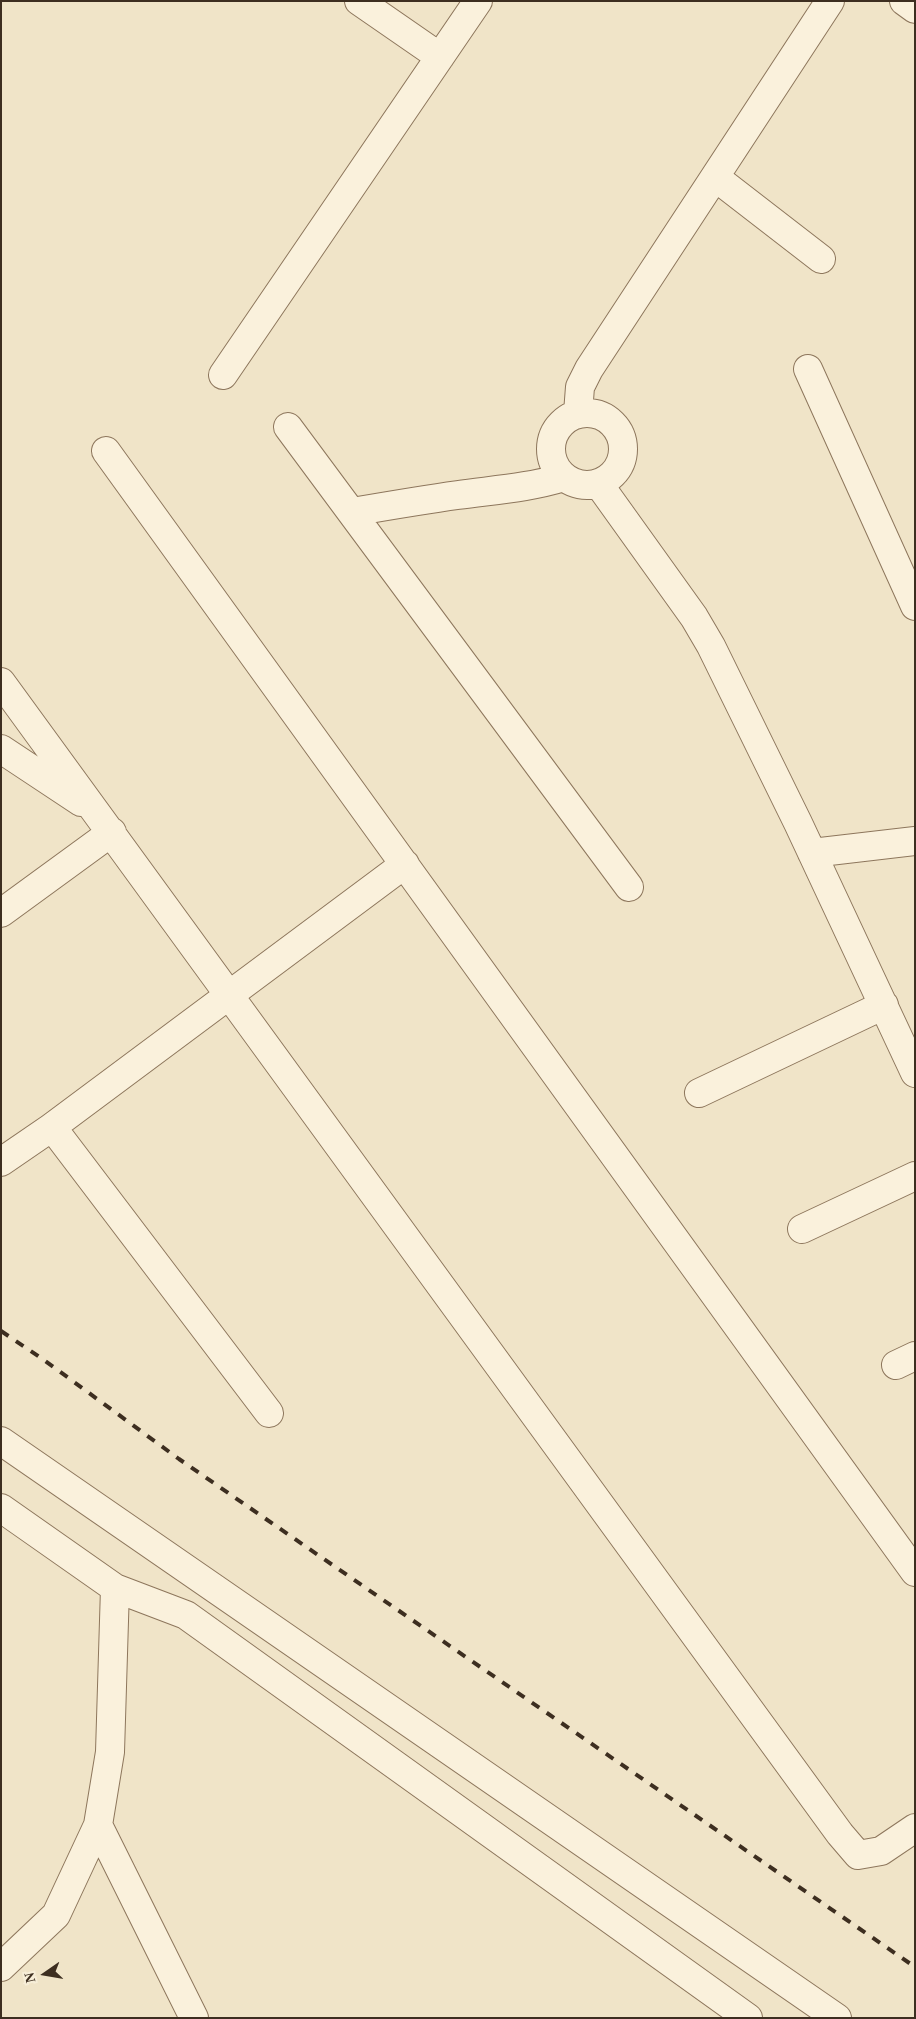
<!DOCTYPE html>
<html>
<head>
<meta charset="utf-8">
<style>
  body { margin:0 }
  #map { position:relative; width:916px; height:2019px; overflow:hidden; background:#f0e4c8; font-family:Georgia,serif }
  canvas { display:block }
  .frame { position:absolute; inset:0; border:2px solid #3d2e20; pointer-events:none }
  .north { position:absolute; left:20px; top:1949px; width:50px; height:50px; -webkit-text-stroke:4px #f7eed8; paint-order:stroke; rotate:257deg; font-size:14px; font-weight:700; line-height:20px; text-align:center; color:#3d2e20 }
  .north::after { content:''; display:block; margin:auto; width:18px; height:22px; background:#3d2e20; clip-path:polygon(50% 0,100% 100%,50% 72%,0 100%) }
</style>
</head>
<body>
<div id="map">
<canvas width="916" height="2019"></canvas>
<div class="frame"></div>
<div class="north">N</div>
</div>
<script>
const ctx = document.querySelector('canvas').getContext('2d');
ctx.lineJoin = 'round';
function strokePath(path, color, width, dash) {
  ctx.strokeStyle = color;
  ctx.lineWidth = width;
  ctx.lineCap = dash ? 'butt' : 'round';
  ctx.setLineDash(dash || []);
  ctx.stroke(path);
}
const minor = new Path2D(`
  M359,1l81,56
  M904,1l11,8
  M715,177l106,82
  M808,369l107,237
  M223,375l255,-374
  M578,413l2,-26 9,-18 241,-368
  M551 449a36 36 0 1 1 72 0a36 36 0 1 1-72 0Z
  M288,427l341,460
  M106,451l809,1121
  M598,483l96,134 17,29 87,177 117,250
  M352,512c35,-6 70,-12 106,-17 35,-5 71,-7 106,-18
  M1,682l839,1152 18,21 23,-4 34,-23
  M1,749l80,53
  M812,853l103,-12
  M1,913l111,-81
  M699,1093l185,-88
  M52,1127l217,286
  M1,1162l51,-35 353,-263
  M802,1229l113,-53
  M896,1365l19,-9
  M1,1441l836,577
  M1,1508l114,80 71,27 562,403
  M98,1825l96,193
  M1,1967l55,-52 42,-90 12,-73 5,-164`);
strokePath(minor, '#8d765c', 30);
strokePath(minor, '#faf1dc', 28);
strokePath(new Path2D(`
  M1,1331l43,29 135,99 736,508`), '#3d2e20', 4, [9, 9]);
</script>
</body>
</html>
